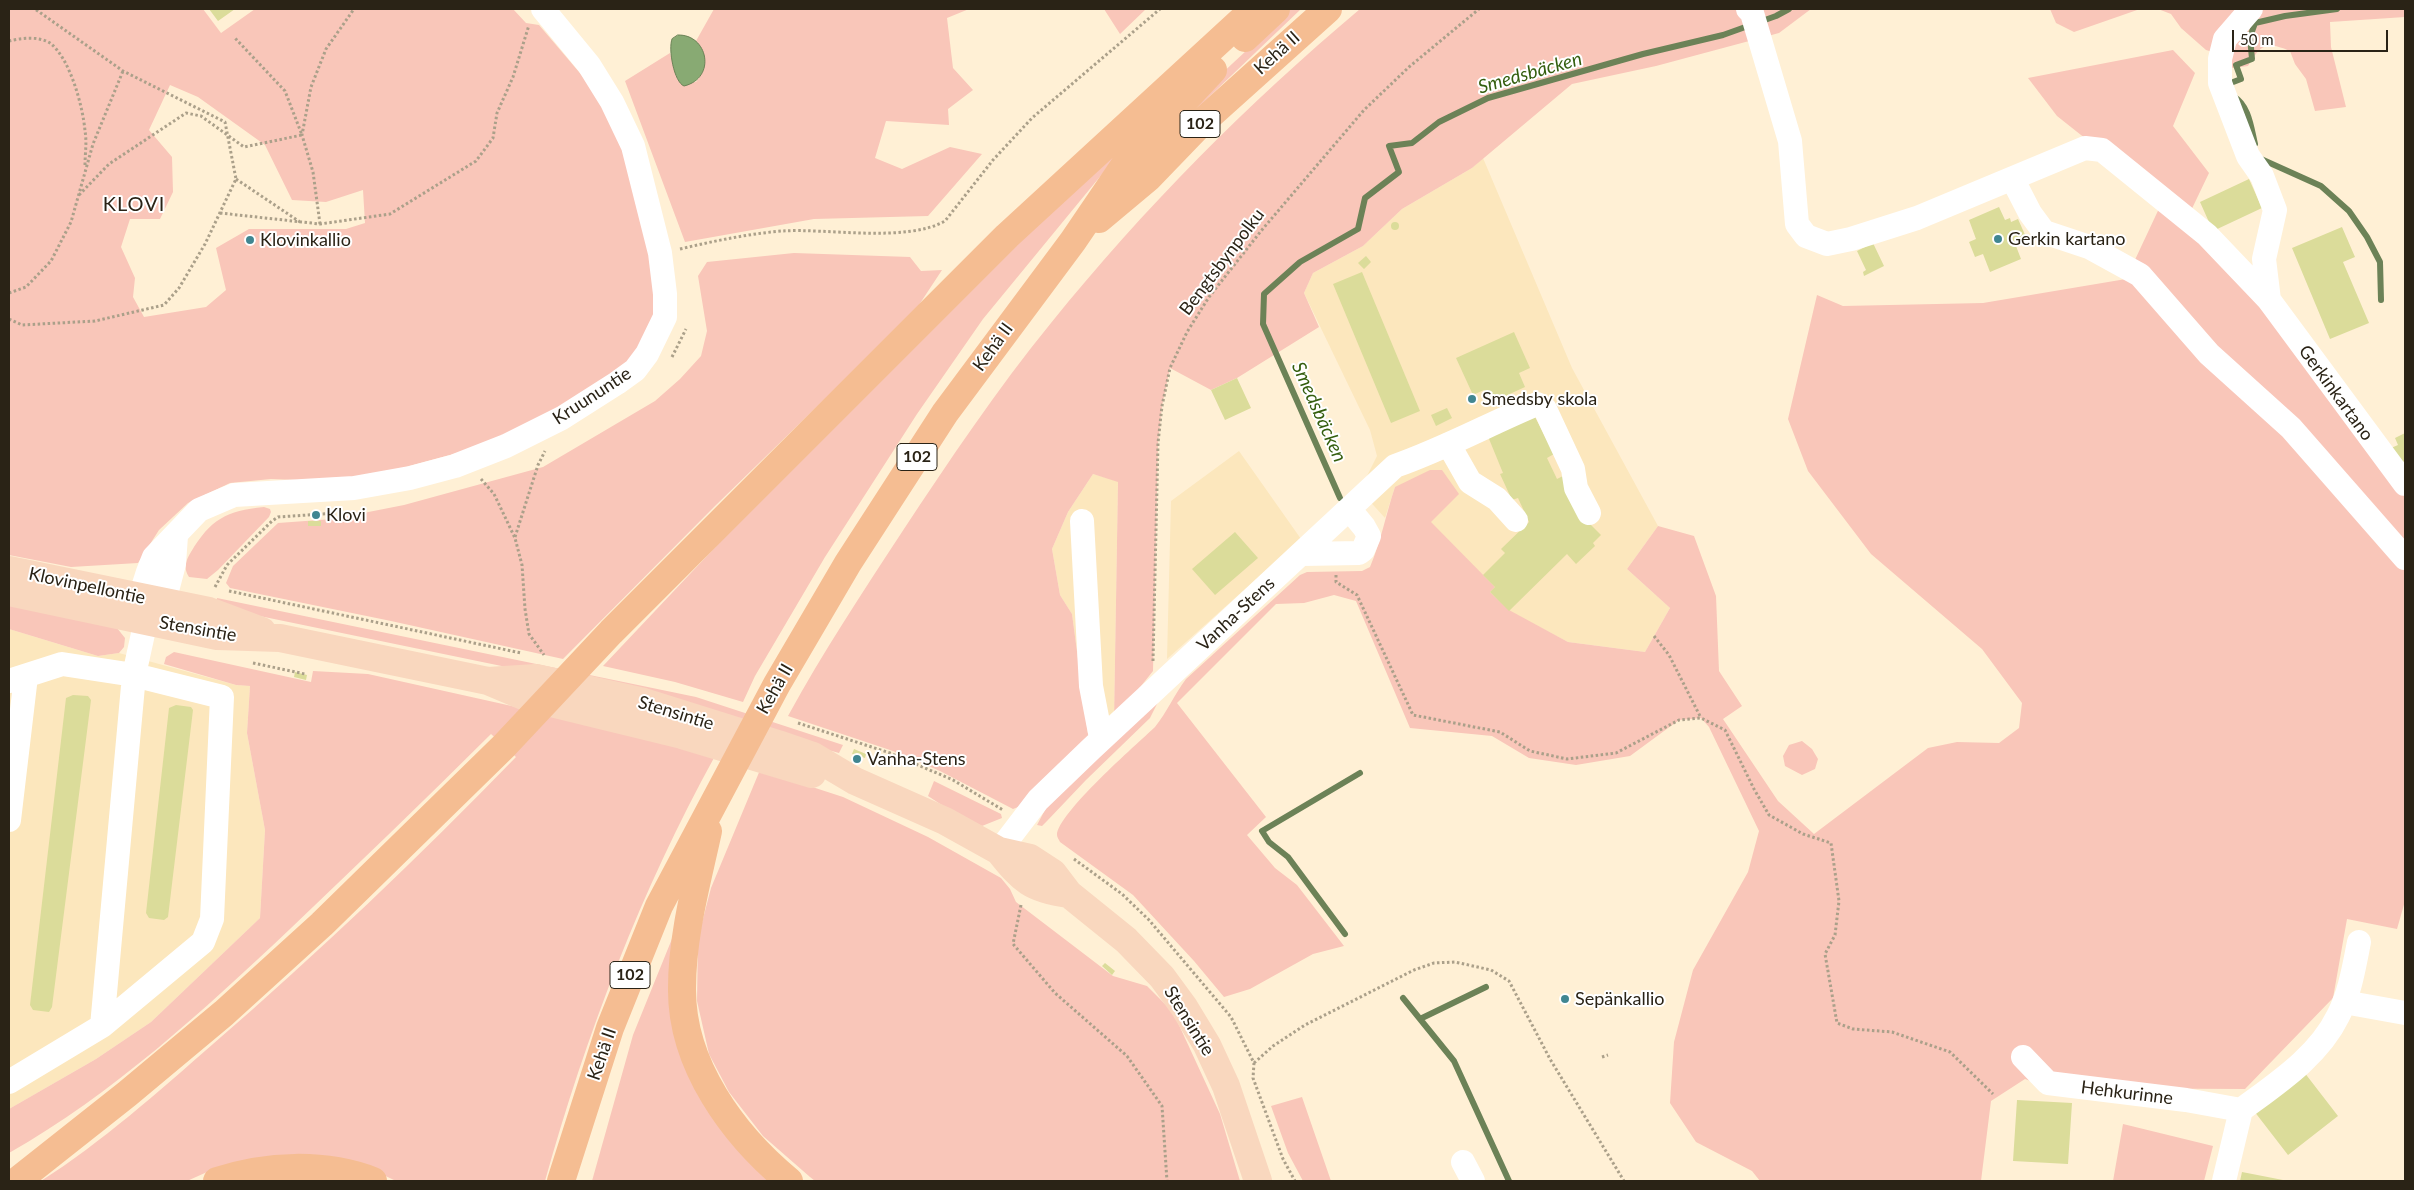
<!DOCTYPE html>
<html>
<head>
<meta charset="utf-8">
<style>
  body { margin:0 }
  #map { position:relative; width:2414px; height:1190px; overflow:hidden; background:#fff0d5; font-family:Lato,sans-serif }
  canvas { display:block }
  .frame { position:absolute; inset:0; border:10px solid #2a2316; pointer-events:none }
  .scale { position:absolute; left:2232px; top:30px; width:156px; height:22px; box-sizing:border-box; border:2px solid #2a2316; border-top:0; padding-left:6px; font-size:15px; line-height:18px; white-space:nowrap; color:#2a2316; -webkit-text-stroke:4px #fff; paint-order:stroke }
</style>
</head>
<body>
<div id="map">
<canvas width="2414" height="1190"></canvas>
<div class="frame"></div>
<div class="scale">50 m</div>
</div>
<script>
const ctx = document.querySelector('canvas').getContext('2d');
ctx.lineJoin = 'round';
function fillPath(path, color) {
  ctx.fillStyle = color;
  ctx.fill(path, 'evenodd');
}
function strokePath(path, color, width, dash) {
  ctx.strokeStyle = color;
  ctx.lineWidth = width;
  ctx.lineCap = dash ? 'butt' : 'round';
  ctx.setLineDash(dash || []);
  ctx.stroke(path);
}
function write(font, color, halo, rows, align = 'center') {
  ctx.font = font + ' Lato,sans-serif';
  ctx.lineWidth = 4;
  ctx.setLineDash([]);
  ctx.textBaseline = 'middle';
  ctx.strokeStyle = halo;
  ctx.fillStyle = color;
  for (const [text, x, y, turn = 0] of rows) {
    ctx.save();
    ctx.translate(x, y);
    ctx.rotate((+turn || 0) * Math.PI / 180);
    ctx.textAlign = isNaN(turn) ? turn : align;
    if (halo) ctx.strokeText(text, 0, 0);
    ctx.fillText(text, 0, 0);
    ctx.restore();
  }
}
fillPath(new Path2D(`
  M1483,158l89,210 86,158 -31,43 43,39 -25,44 -77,-10 -59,-31 -19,-19 -36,-46 -59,-59 -10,31 -20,-22 -2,-12 14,-28 -7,-26 -66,-137 9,-20 50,-27 39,-37 70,-41z
  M1239,451l62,88 -134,120 4,-158z
  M1093,474l25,7 -4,239 -25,21 -17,-127 -12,-19 -8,-46 16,-37z
  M9,629l89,27 21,-3 117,32 14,1 -3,47 18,97 -5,88 -109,104 -55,37 -87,50z`), '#fce7bd');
fillPath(new Path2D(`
  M9,9h194l18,24 34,-24h258l13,14 13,2 46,54 34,55 21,75 15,77 -2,31 -8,27 -22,24 -64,41 -65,34 -143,39 -80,-3 -41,4 -42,20 -29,27 -21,33 -67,4 -62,-12zM170,85l28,12 67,48 27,55 34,2 37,-12 2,33 -19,6h-97l-33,19 10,42 -20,17 -62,10 -11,-20 2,-19 -14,-31 9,-28h30l13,-27 -1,-35 -23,-27z
  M714,9h255l-22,9 6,50 20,22 -25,19 1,16 -63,-4 -11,37 27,11 48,-22 32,7 -54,62 -114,3 -129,23 -60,-161 45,-28 8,28 18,1c12,-15 10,-26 0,-41z
  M1104,9h42l-26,25z
  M1291,9h10l-138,132 55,-64z
  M1360,9h451l-32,24 -123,33 -84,18 -100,84 -70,41 -39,37 -50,27 -9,20 15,34 -82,51 -26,12 -41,-22 -8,38 -4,37 -5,228 -39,49 4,-238 -25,-8 -25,38 -16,37 8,46 12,19 17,127 -71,66 -5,2 -73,-38 -47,-20 -105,-35c35,-64 74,-123 114,-184 47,-71 95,-143 149,-209 93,-115 196,-219 309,-314z
  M2050,9h90l-66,23 -18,-9z
  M2158,9h83l-25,44 -10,-3 -25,-22 -10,-14z
  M2257,9h148v8l-75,5 1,25 15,60 -31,4 -9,-32 -11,-15 -5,-13c-24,-10 -29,-7 -42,15l-15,2 -4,-3 -1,-10z
  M2173,50l22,23 -22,53 36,47 -22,46 218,265v417l-8,28 -50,-10 -14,79 -88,91 -196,-1 -24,-9 -34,22 -10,80h-221l-8,-10 -56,-29 -26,-39 4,-61 19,-72 55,-98 11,-41 -50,-104 -8,-9 -22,2 -49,36 -54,9 -47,-7 -37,-22 -82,-8 -54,-127 -22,-6 -30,8 -28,1 -99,99 89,114 -19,18 28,33 22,17 47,61 -31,8 -63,35 -26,8 -30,-36 -61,-66 -73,-53c-1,-2 -3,-5 -3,-7 0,-21 80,-91 98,-108 12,-15 19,-32 31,-48l114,-104 7,-3 55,-1 8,-4c11,-26 16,-53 25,-80l35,-17h12l17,24 -28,28 64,65 -5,5 19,18 59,32 77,10 25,-44 -43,-39 31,-43 36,10 22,60 3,75 23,35 -19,13 55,82 36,33 114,-86 29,-6 42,1 20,-15 3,-25 -40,-54 -111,-95 -63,-83 -20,-52 29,-124 26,11 140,-3 143,-24 37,-79 -106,-84 -29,-38z
  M1116,148l5,3 -138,168 -66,95 -92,143 -70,119 -12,26 -68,-20 -72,-16 205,-217z
  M794,253l116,4 11,14 21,-1 -27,41 -200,195 -152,153 -172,-38 -161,-33 -4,-5 7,-17 45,-43 55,-4 71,-14 139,-38 112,-66 25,-22 21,-23 6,-25 -9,-55 9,-14z
  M264,507l6,2 1,3 -2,5 -51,53 -11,9 -18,-2c-6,-9 -3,-17 2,-25 20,-33 35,-41 73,-45z
  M217,598l479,99 147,48 -4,8 -231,-65 -392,-81z
  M9,600l108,28 8,10 -1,9 -5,6 -21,3 -89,-27z
  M174,652l137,30 2,-11 55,3 301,67 46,15c-74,134 -129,279 -170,425h-149l-21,-10 -159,-3 -29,13h-146c61,-39 117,-89 172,-137 105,-91 206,-187 303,-287l-25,-23c-66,66 -134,131 -201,195 -87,82 -177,165 -281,224v-44l87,-50 55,-37 109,-104 5,-88 -18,-97 3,-47 -14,-1 -72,-21 2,-7z
  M1160,698l-10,20 -64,62 -39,41 -5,5 -5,-1 9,-17z
  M1802,741l10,8 6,10 -3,10 -13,6 -17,-9 -2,-10 6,-11z
  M760,770l83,27 85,40 73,41 9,11 6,13 97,74 34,10 26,26 47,102 20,67h-425l-5,-4 -47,-41 -34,-44 -20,-38 -12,-53 1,-63 13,-50z
  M934,781l67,33 1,4 -20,8 -25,-11 -29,-19z
  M678,924l-5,74 102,183h-183l41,-146z
  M1302,1097l29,84h-28l-15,-28 -17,-47z
  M2123,1124l90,22 -9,35h-91z`), '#f9c6b9');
const water = new Path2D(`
  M678,35c30,-1 39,43 6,51 -10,-4 -16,-37 -12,-47z`);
fillPath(water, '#88aa73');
strokePath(water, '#6c8257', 1);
strokePath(new Path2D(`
  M2228,88v-4l13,-5 -5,-14 16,-6 -2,-22 5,-14 30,-7 52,-7
  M2233,96c16,9 18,31 22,48
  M2261,159l60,27 28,25 18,26 13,25 1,38
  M1340,498l-77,-174 1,-30 36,-32 58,-33 7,-31 34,-26 -10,-26 23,-3 27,-21 49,-24 155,-44 80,-19 53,-19 13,-7
  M1345,934l-57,-77 -19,-15 -7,-11 98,-58
  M1403,998l51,63 55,120
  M1420,1019l66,-32`), '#6c8257', 6);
fillPath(new Path2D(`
  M209,9h26l-17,12z
  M2249,179l13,29 -49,23 -13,-29z
  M1999,207l6,13 5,-2 1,4 7,-3 8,18 -7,3 1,4 -4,2 5,13 -31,13 -7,-18 -8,3 -6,-15 7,-3 -7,-19z
  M1391 226a4 4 0 1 1 8 0a4 4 0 1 1-8 0Z
  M2342,227l13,30 -12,5 26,61 -39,16 -38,-91z
  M1873,243l11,23 -20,10 -1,-4 3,-2 -9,-19z
  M1366,256l5,6 -7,7 -6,-6z
  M1362,272l58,139 -29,12 -58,-139z
  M1514,332l16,36 -11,5 6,14 -35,16 -6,-13 -11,5 -17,-37z
  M1237,378l14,30 -26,12 -14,-30z
  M1447,408l5,10 -16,8 -5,-11z
  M1533,413l21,41 -7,4 10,21 8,-4 18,42 18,18 -8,8 2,3 -19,18 -9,-10 -58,57 -19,-19 5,-5 -12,-12 22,-22 -4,-4 28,-27 -11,-24 -6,2 -12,-26 3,-1 -16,-39z
  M2405,433v28l-7,3 -7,-16 7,-3 -3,-7z
  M308,521h13v5h-13z
  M1235,532l23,26 -43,37 -23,-26z
  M295,672l12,3 -1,5 -12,-3z
  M73,695l15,1 3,4 -39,307 -3,5 -16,-2 -3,-5 36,-307z
  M176,705l15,2 2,3 -25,207 -4,3 -15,-2 -3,-5 23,-205z
  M854,749l12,5 -1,4 -13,-4z
  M1105,963l10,8 -3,4 -10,-9z
  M2304,1072l34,44 -50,39 -34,-44z
  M2017,1100l55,3 -4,61 -55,-3z
  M2242,1172l41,8v1h-43z`), '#dbdc9a');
strokePath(new Path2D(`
  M9,41c12,-3 30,-5 41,2 20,15 33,64 35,88 2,11 0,23 0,34
  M236,179l64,43
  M79,195l30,-31 77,-51 15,3 43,31 58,-12 -17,-44 -51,-54
  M220,213l100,11 70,-10 86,-53 17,-23 4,-25 16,-36 16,-52
  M320,224l-7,-52 -11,-37 9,-48 15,-38 28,-40
  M680,249c34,-8 67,-15 102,-18 45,-3 124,12 163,-10l48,-61 39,-42 128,-109
  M9,293l17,-6 25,-26 20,-39 22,-78 30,-73
  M9,319l13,6 73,-4 69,-16 15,-17 26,-44 31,-65 -11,-57 -102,-51 -88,-62
  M672,357l14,-28
  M481,479l13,15 21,44 7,27 3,44 4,25 15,21
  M515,537l23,-72 7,-14
  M1336,575v7l21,13 56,120 87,17 30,19 37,8 49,-6 63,-33 22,-2 24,12 29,59 15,26 34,19 28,9 8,58 -4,34 -10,19 12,69 16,6 39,3 58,20 43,42
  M215,587l12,-22 45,-44 6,-4 59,-4
  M229,591l292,62
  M1654,636l15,19 32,63
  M1153,661l5,-218 4,-37 8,-38 17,-36 22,-35 52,-66 103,-121 45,-43 70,-58
  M253,663l52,11
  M798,723l92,30 63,27 50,30
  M1074,859l48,35 27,26 82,97 23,46 -1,15 30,81 12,22
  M1021,905l-8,39 42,49 72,63 35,50 5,75
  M1602,1057l6,-2
  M1254,1063l19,-17 32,-21 109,-55 20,-7 21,-1 36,8 18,11 41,78 74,122`), '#aba08a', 3, [2.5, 2.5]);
strokePath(new Path2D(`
  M1748,9l4,4 38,128 7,83 9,12 21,8 24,-5 66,-21 168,-70 17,2 105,85 62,65 136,184
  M2251,9l-26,30 -5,20v24l28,73 14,20 13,34 -11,49 5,41
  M2013,180l17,33 14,19 45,15 51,28 69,79 82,74 114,130
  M1449,445l21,37 27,17 19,21
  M1082,521l9,165 10,52
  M1302,554l57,-1 4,-3 6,-14 -5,-9 -14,-17
  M151,615l13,-13 10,-38 2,-28
  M9,681l53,-17 72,11 88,22 -10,222 -9,23 -101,84 -93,56
  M9,820l17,-144
  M999,851l39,-51 53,-51 304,-283c49,-17 94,-42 142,-62l8,5 28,60 3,19 13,25
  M2344,1002l61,11
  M102,1026l32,-351 12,-55 -6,-23 8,-25 6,-15 45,-47 35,-15 120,-7 56,-10 45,-12 51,-20 56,-28 55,-35 18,-13 12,-16 18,-37v-23l-5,-41 -27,-107 -21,-44 -23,-37 -46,-56
  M2023,1057l25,26 138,17 55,10
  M2241,1110c35,-26 77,-53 97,-94 12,-23 16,-49 21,-74
  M1463,1162l10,19
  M2224,1181l17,-71`), '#fff', 24);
strokePath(new Path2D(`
  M9,570l200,41 53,20
  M9,592l208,44 63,2 208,43 38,16 156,38 130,39
  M488,681l48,-3 108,24 134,42 35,12 42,25 90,40 54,30 31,7 23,15 16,21 57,46 36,37 22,30 23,38 19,41 32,95
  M999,851c23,29 32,38 70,43`), '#f9d7be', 28);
strokePath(new Path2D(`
  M1245,38l31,-29
  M1099,219l49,-41 53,-55 127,-114
  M708,831c-11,51 -26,104 -26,157 -1,76 51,147 107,193
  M17,1181l110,-87 97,-81 98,-89 182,-178 107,-114 396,-396 247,-227
  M217,1181c49,-16 107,-19 156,0
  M561,1181l49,-153 49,-122 118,-222 71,-121 97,-150 128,-172 53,-78 87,-93`), '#f5bd92', 28);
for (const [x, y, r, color] of [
  [1998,239,5,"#408691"],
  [250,240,5,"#408691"],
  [1472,399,5,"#408691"],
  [316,515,5,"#408691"],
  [857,759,5,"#408691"],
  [1565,999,5,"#408691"]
]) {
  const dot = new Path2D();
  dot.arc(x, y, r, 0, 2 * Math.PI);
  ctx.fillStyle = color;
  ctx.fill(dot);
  strokePath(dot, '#fff', 2);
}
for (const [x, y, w] of [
  [1200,124,40],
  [917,457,40],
  [630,975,40]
]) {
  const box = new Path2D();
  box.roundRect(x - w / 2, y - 13.5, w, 27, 4);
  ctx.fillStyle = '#fff';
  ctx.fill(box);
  strokePath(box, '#2a2316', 1);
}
write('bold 16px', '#2a2316', null, [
  ["102",1200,124],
  ["102",917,457],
  ["102",630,975]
]);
write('18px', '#2a2316', '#fff', [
  ["Kehä II",1277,53,-42],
  ["Bengtsbynpolku",1222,262,-53],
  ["Kehä II",993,347,-54],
  ["Gerkinkartano",2336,393,54],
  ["Kruununtie",592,396,-33],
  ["Klovinpellontie",87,586,12],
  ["Vanha-Stens",1236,614,-43],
  ["Stensintie",198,629,10],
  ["Kehä II",775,689,-60],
  ["Stensintie",676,713,17],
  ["Stensintie",1189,1021,58],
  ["Kehä II",602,1054,-71],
  ["Hehkurinne",2127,1093,7]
]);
write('18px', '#2a2316', '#fff', [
  ["Gerkin kartano",2008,239],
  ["Klovinkallio",260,240],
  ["Smedsby skola",1482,399],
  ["Klovi",326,515],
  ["Vanha-Stens",867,759],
  ["Sepänkallio",1575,999]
], 'left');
write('italic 19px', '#345e0e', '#fff', [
  ["Smedsbäcken",1530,73,-16],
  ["Smedsbäcken",1319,412,66]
]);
ctx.letterSpacing = '1px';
write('20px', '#2a2316', '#fff', [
  ["KLOVI",134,205]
]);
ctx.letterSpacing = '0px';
</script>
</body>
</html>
